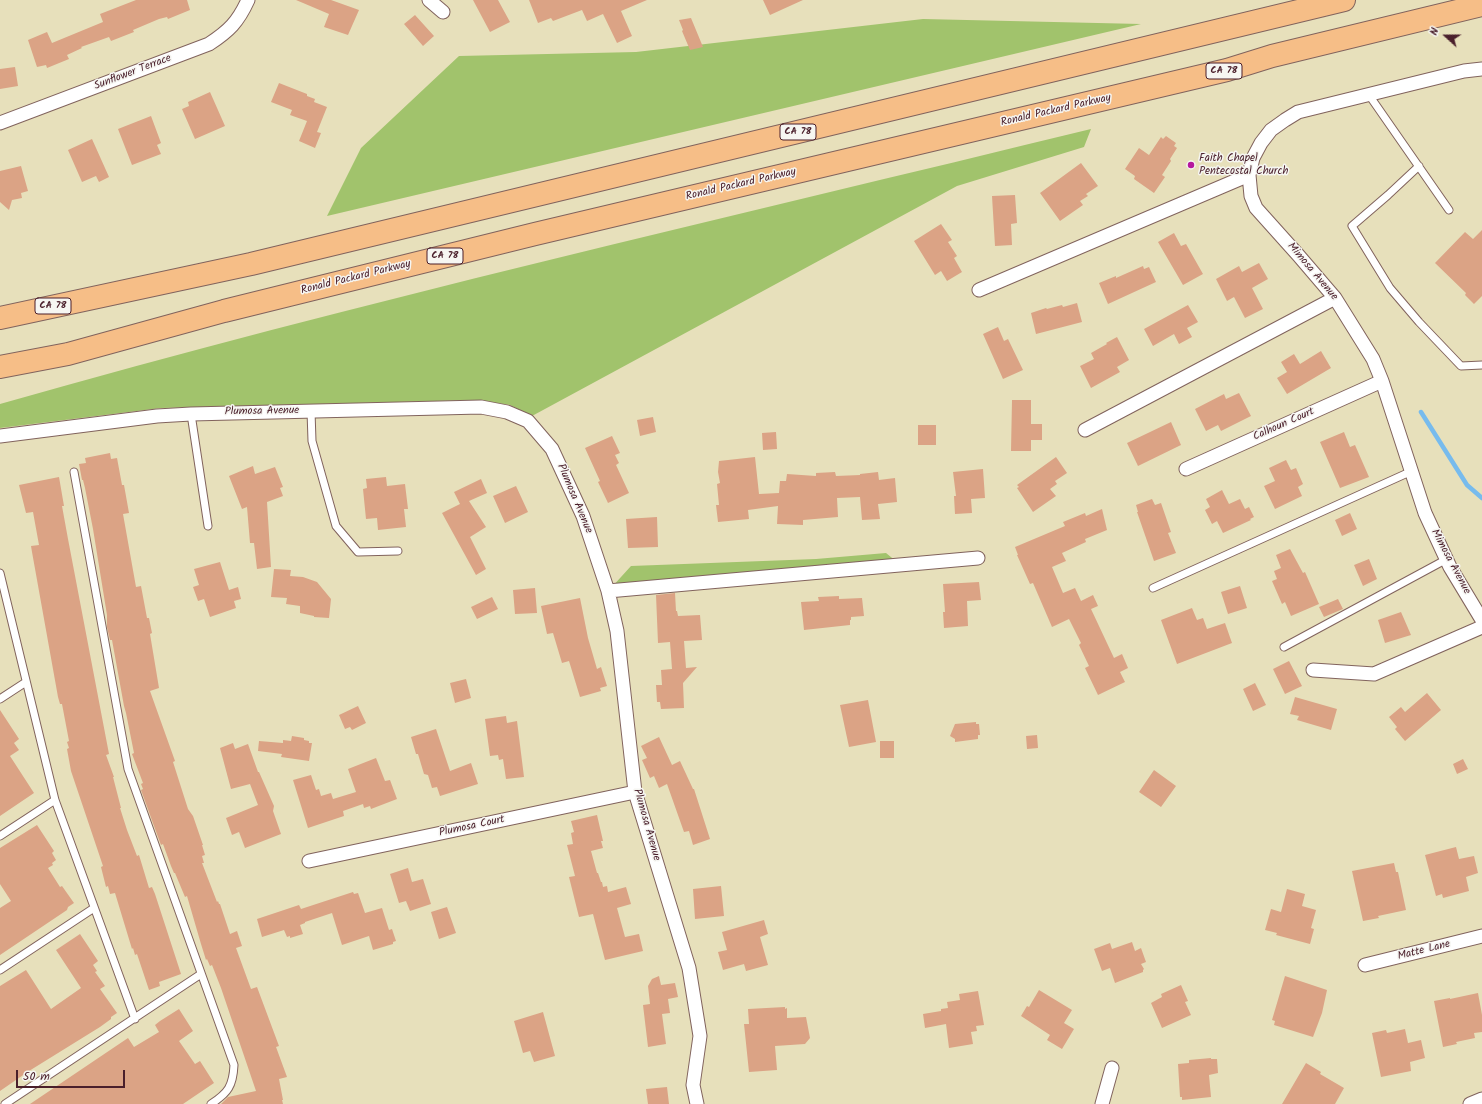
<!DOCTYPE html>
<html>
<head>
<meta charset="utf-8">
<style>
  body { margin:0 }
  #map { position:relative; width:1482px; height:1104px; overflow:hidden; background:#e7e0bb; font-family:Kalam,sans-serif }
  canvas { display:block }
  .north { position:absolute; left:1426px; top:16px; width:40px; height:40px; -webkit-text-stroke:3px #f6f6f2; paint-order:stroke; rotate:291deg; font-size:11px; font-weight:700; line-height:16px; text-align:center; color:#4a1f2b }
  .north::after { content:''; display:block; margin:auto; width:14px; height:18px; background:#4a1f2b; clip-path:polygon(50% 0,100% 100%,50% 72%,0 100%) }
  .scale { position:absolute; left:16px; top:1070px; width:109px; height:18px; box-sizing:border-box; border:2px solid #4a1f2b; border-top:0; padding-left:5px; font-size:12px; line-height:14px; white-space:nowrap; color:#4a1f2b; -webkit-text-stroke:3px #f6f6f2; paint-order:stroke }
</style>
</head>
<body>
<div id="map">
<canvas width="1482" height="1104"></canvas>
<div class="north">N</div>
<div class="scale">50 m</div>
</div>
<script>
const ctx = document.querySelector('canvas').getContext('2d');
ctx.lineJoin = 'round';
function fillPath(path, color) {
  ctx.fillStyle = color;
  ctx.fill(path, 'evenodd');
}
function strokePath(path, color, width, dash) {
  ctx.strokeStyle = color;
  ctx.lineWidth = width;
  ctx.lineCap = dash ? 'butt' : 'round';
  ctx.setLineDash(dash || []);
  ctx.stroke(path);
}
function write(font, color, halo, rows, align = 'center') {
  ctx.font = font + ' Kalam,sans-serif';
  ctx.lineWidth = 3;
  ctx.setLineDash([]);
  ctx.textBaseline = 'middle';
  ctx.strokeStyle = halo;
  ctx.fillStyle = color;
  for (const [text, x, y, turn = 0] of rows) {
    ctx.save();
    ctx.translate(x, y);
    ctx.rotate((+turn || 0) * Math.PI / 180);
    ctx.textAlign = isNaN(turn) ? turn : align;
    if (halo) ctx.strokeText(text, 0, 0);
    ctx.fillText(text, 0, 0);
    ctx.restore();
  }
}
fillPath(new Path2D(`
  M923,19l218,5 -814,192 34,-68 98,-92 177,-4z
  M1091,129l-7,18 -127,39 -425,230 -22,-11 -35,-5 -314,8 -161,20v-24c361,-103 727,-186 1091,-275z
  M886,553l11,9 -286,26 20,-22 185,-7z`), '#a1c36c');
strokePath(new Path2D(`
  M1421,412l46,73 15,13`), '#77bbed', 4.5);
fillPath(new Path2D(`
  M136,0h51l3,10 -22,9 -1,-2 -8,2 -26,11 1,2 -23,9 -2,-4 -28,10 1,1 -15,7 2,4 -22,9 -1,-3 -9,2 -9,-27 19,-8 5,11 51,-21 -3,-8z
  M296,0h35l28,10 -11,25 -24,-8 5,-13z
  M473,0h25l12,22 -20,10z
  M529,0h118l-26,11 11,25 -15,7 -14,-29 -16,7 -5,-11 -29,11 -2,-3 -13,5z
  M763,0h40l-33,15z
  M415,15l19,21 -11,10 -19,-22z
  M691,18l12,29 -13,3 -8,-19 1,-1 -4,-10z
  M15,67l3,19 -18,3v-20z
  M279,83l28,11v2l8,3 -1,3 13,5 -10,25 4,1 -6,15 -16,-7 8,-20 -17,-6 2,-5 -21,-8z
  M210,92l15,34 -30,13 -13,-30 7,-3 -1,-4z
  M151,116l10,27 -4,2 4,9 -29,11 -14,-36z
  M1166,136l10,7 -2,3 3,2 -7,11 1,2 -9,14 3,2 -11,16 -20,-14 1,-3 -10,-7 14,-21 10,7 12,-18 2,2z
  M92,139l17,38 -10,5 -3,-6 -14,6 -14,-32z
  M1081,163l17,23 -12,8 2,2 -8,5 3,4 -23,16 -20,-28z
  M21,166l7,25 -7,2 1,5 -10,2 -3,10 -9,-8v-31z
  M1015,195l2,28 -6,1 1,21 -17,1 -3,-50z
  M941,224l11,16 -4,2 9,14 -3,2 8,14 -15,9 -6,-10 -6,4 -21,-34z
  M1482,230v66l-8,8 -9,-9 1,-2 -31,-30 30,-31 8,7z
  M1174,233l7,13 5,-2 17,30 -20,11 -25,-43z
  M1259,263l9,16 -16,9 11,21 -18,9 -11,-21 -7,4 -11,-22 23,-13 3,6z
  M1143,266l1,3 5,-2 7,15 -48,22 -9,-21 17,-7v2z
  M1077,303l5,19 -46,12 -5,-21 15,-5 1,1 15,-4 1,2z
  M1188,305l10,17 -11,6 5,9 -13,7 -5,-10 -21,12 -9,-17z
  M998,327l6,14 4,-2 15,31 -20,9 -20,-45z
  M1117,337l12,23 -12,7 3,5 -29,16 -11,-22 14,-7 -3,-6 16,-9 -1,-1z
  M1321,351l10,17 -44,26 -10,-16 10,-6 -6,-10 13,-8 6,10z
  M1239,393l12,23 -30,15 -3,-6 -12,6 -11,-22 29,-15 2,5z
  M1012,400h19v24h11v16h-11v11h-20z
  M653,417l3,15 -16,4 -3,-16z
  M1171,422l10,23 -43,21 -11,-23z
  M918,425h18v20h-18z
  M776,432l1,17 -14,1 -1,-17z
  M1344,432l6,15 5,-2 14,32 -29,11 -20,-46z
  M612,436l8,17 -5,2 4,8 -3,2 13,28 -21,10 -10,-21 2,-1 -15,-33z
  M110,453l1,6 6,-1 5,27h2l5,28 -6,1 13,73 5,-1 6,32h2l3,15 -2,1 9,54 -9,3 25,70 -2,1 15,47 5,7 10,29h-1l3,10 -3,1 2,7h-2l15,39 1,-1 1,3h1l10,30 7,-3 5,15 -6,2 15,41 6,-2 22,59 -3,1 11,30 -8,2 4,21h-1l1,4h-62l7,-7 28,-6 -35,-103 -9,-23 -2,1 -3,-7 -1,1 -5,-16 -14,-48 -2,1 -10,-24h-1l-3,-7 -8,-22 -2,1 -3,-8 -17,-47 2,-1 -2,-5 2,-1 -11,-29 2,-1 -8,-40 -2,-7 -12,-66h-2l-3,-13v-12l-14,-86 -8,-41 -2,-8h-1l-3,-16 7,-1 -1,-5z
  M755,457l4,37 20,-1 1,-12h6l1,-7 29,2v-3l19,-1 1,4 24,-1v-1l18,-2 1,8 16,-2 2,24 -19,2 2,15 -18,1 -2,-23 -23,1 1,19 -35,3v5l-26,-1 1,-18 -30,4 1,9 -31,3 -2,-17h3l-2,-21 3,-1 -2,-11 1,-11z
  M1056,457l11,16 -12,8 2,3 -7,5 6,7 -23,16 -16,-24 2,-1 -2,-2z
  M1286,460l5,10 5,-2 7,16 -5,3 4,9 -27,13 -11,-23 11,-5 -6,-13z
  M253,466l2,8 20,-7 8,20 -3,1 3,8 -16,6 4,65 -14,2 -3,-26h-4l-3,-36 -5,2 -13,-33z
  M983,469l2,29 -14,1 1,14 -17,1 -1,-18h2l-3,-24z
  M59,477l5,29h-2l6,33 41,215 -3,1 8,22h-1l8,31h-1l7,22 10,26 2,-1 10,33 3,-1 3,7 26,80 -22,8 1,4 -11,4 -12,-36 -2,1 -2,-7 -1,1 -17,-56 -5,1 -2,-8 -2,1 -5,-20 2,-1 -32,-95 -4,-22 2,-1 -2,-6 2,-1 -7,-37h-2l-2,-7 -26,-145 -1,-6 8,-1 -6,-33 -7,1 -7,-28z
  M386,477l1,9 18,-2 3,25h-4l2,18 -28,3 -1,-12 -11,1 -3,-30 4,-1 -1,-9z
  M481,479l6,14 -18,8 17,26 -16,10 16,32 -10,6 -34,-62 18,-9 -6,-12z
  M516,486l12,26 -23,11 -12,-27z
  M1222,490l7,14 11,-5 5,10 4,-2 5,10 -4,2 1,1 -28,13 -6,-12 -5,3 -7,-14 5,-3 -4,-8z
  M1152,499l3,6 6,-2 10,29 -3,1 8,20 -22,8 -17,-49h1l-2,-7z
  M1102,509l5,21 -22,9 1,3 -24,11 4,8 -14,6 11,26 12,-5 6,13 12,-6 5,11 -7,3 23,49 8,-4 6,14 -8,4 5,10 -27,13 -13,-27 4,-2 -10,-21 2,-2 -12,-24 -17,8 -19,-44 -3,1 -13,-29h1l-3,-8 50,-21 -2,-4 22,-9 1,3z
  M1350,513l7,16 -15,7 -7,-16z
  M657,517l1,30 -30,1 -2,-29z
  M1290,549l13,24 2,-1 14,32 -28,12 -6,-14 -3,2 -10,-23 5,-2 -3,-8 7,-3 -5,-13z
  M1369,559l8,20 -14,7 -9,-21z
  M220,562l9,28 9,-3 3,12 -7,2 2,7 -26,9 -6,-18 -6,2 -5,-14 6,-2 -5,-16z
  M274,569l17,1 -1,6 13,1 14,5 14,17 -2,19 -15,-1v-1l-14,-3v-7l-14,-2 1,-6 -16,-1z
  M979,582l2,18 -14,1 1,25 -24,2 -1,-16h2l-2,-28z
  M1240,586l7,22 -19,6 -7,-22z
  M535,588l2,25 -22,1 -2,-24z
  M675,593l1,18h1l1,5 22,-1 2,25 -18,1 2,27 11,-1 -14,16 1,25 -23,1 -1,-7h-3l-1,-17h6l-1,-15 11,-1 -2,-27 -12,1 -2,-48z
  M839,596v3l23,-1 2,18 -13,1v3h-1v5l-46,5 -3,-28 18,-1 -1,-4z
  M492,597l6,12 -21,10 -6,-12z
  M580,598l8,40 9,31 4,-2 6,19 -7,2 1,3 -21,6 -11,-36 -7,2 -9,-30 -6,1 -6,-28z
  M1338,599l5,10 -19,8 -5,-10z
  M1192,608l5,12 6,-2 4,11 18,-6 7,20 -55,21 -16,-44z
  M1401,612l10,23 -26,8 -7,-23z
  M1289,661l13,25 -17,8 -12,-25z
  M466,679l5,19 -16,5 -5,-20z
  M1255,683l11,22 -13,6 -10,-22z
  M1427,693l14,17 -36,31 -10,-12 2,-2 -8,-10 12,-10 4,5z
  M1295,697l42,12 -6,21 -34,-10 2,-4 -9,-2z
  M868,700l8,42 -27,5 -9,-42z
  M358,706l8,17 -14,7 -2,-3 -5,2 -6,-14z
  M0,710l19,29 -5,4 5,7 -9,6 24,37 -34,23z
  M506,716l1,7 10,-2 7,56 -18,2 -3,-20 -4,1 -1,-5 -8,1 -5,-37z
  M976,722v2h3l1,11h-2v4l-23,3v-3l-5,-3 5,-12z
  M436,729l14,42 21,-8 7,21 -38,12 -3,-9 -5,1 -4,-13 -4,-1 -6,-20h-2l-5,-17z
  M1037,735l1,13 -11,1 -1,-13z
  M292,736l12,2v2l5,1v2h3l-3,18 -28,-4 1,-3 -24,-3 1,-10 24,2v-3l8,1z
  M659,737l13,28 8,-4 13,28h1l16,50 -17,6 -4,-14 -5,1 -17,-48 -8,4 -5,-12 -4,2 -8,-18 5,-2 -6,-12z
  M880,741h14v17h-14z
  M233,743l2,6 13,-5 10,28h1l15,34 -1,5 8,23 -36,14 -6,-16 -7,3 -6,-17 32,-13 -8,-21 -19,5 -11,-41z
  M376,758l9,23 5,-1 7,19 -26,10 -1,-3 -6,2 -1,-4 -20,7 1,5 -36,12 -15,-48 18,-5 5,15 3,-1 2,7 10,-3 2,6 23,-7 -8,-23z
  M1463,759l5,10 -11,5 -4,-10z
  M1154,770l22,16 -15,21 -22,-15z
  M597,815l6,26h-2l2,7 -12,3 6,22h1l3,9h1l1,5 4,-1 1,6 18,-5 5,17 -14,4 8,29 14,-3 4,17 -38,9 -12,-46 -14,3 -10,-40 6,-1 -8,-31 6,-1 -2,-11 3,-1 -3,-11z
  M37,825l17,26 -2,2 4,7 -4,3 1,2 -5,3 12,19 2,-1 12,17 -6,4 -1,3 -67,45v-47l11,-7 -11,-17v-36z
  M1456,847l3,12 15,-3 4,17 -12,4 3,14 -26,7 -1,-4 -6,2 -11,-41z
  M1394,863l2,9h2l8,38 -28,6 1,2 -16,3 -11,-50z
  M408,868l4,14 11,-3 8,25 -21,7 -4,-10 -7,2 -9,-29z
  M721,886l3,30 -29,3 -2,-30z
  M1287,889l18,5 -3,12 14,4 -5,18 3,1 -4,15 -34,-9 1,-2 -12,-3 6,-21 10,3z
  M353,892l1,2 4,-1 7,20 17,-5 7,22 3,-1 4,12 -3,1v2l-20,6 -4,-14 -27,9 -10,-32 -27,9v1l-5,2 3,9 -13,4v-2l-3,1 -3,-7 -22,7 -5,-18 42,-14 2,4z
  M447,907l9,26 -17,6 -8,-27z
  M764,920l4,14 -8,3 8,28 -22,6 -2,-7 -21,6 -5,-18 9,-2 -5,-18z
  M80,934l18,27 -5,4 4,6 -2,1 10,14 -5,3 17,24 -6,4v2l-11,8 -71,44 -29,20v-105l26,-16 25,39 30,-21 -25,-38z
  M1132,942l3,9 6,-3 5,14 -5,2 3,5 -1,1v2l-28,11 -5,-15 -8,3 -8,-22 16,-6 2,6z
  M659,976l2,9 14,-2 3,14 -10,2 2,14 -8,1 4,30 -18,3 -5,-42 7,-1 -2,-18 4,-7z
  M1285,976l42,14 -5,23 -9,24 -39,-12 1,-4 -3,-1z
  M1181,985l7,16 -3,1 6,13 -29,13 -11,-25 11,-6 -1,-3z
  M1039,990l33,20 -8,13 10,6 -12,20 -15,-9 3,-5 -29,-19 6,-10 2,1z
  M978,991l6,34 -8,1 1,5 -6,1 2,12 -24,4 -3,-24 -21,4 -2,-14 18,-3v-2l7,-1 -1,-6 13,-2 -1,-6z
  M1478,993l4,22v17l-8,1 1,5 -19,4 1,2 -14,3 -9,-46 16,-3v1z
  M785,1007v2l2,-1v10l19,-1 4,21 -5,6 -30,2 2,24 -28,2 -5,-48h5l-1,-15z
  M179,1009l14,22 -14,10 16,23 5,-3 14,22 -31,21h-153l98,-66 6,9 25,-15 -4,-7 5,-4z
  M543,1012l12,44 -21,6 -4,-11 -7,2 -9,-32z
  M1405,1029l3,14 13,-3 4,18 -15,4 1,9 -30,6 -9,-44 14,-3 1,3z
  M1211,1058v1h6l1,14 -9,2 2,22 -29,3v-3h-2l-2,-33 11,-1v-3z
  M1306,1063l15,9 -1,2 24,14 -9,16h-53z
  M667,1087l2,17h-21l-2,-15z`), '#dba385');
const service = new Path2D(`
  M1369,95l80,115
  M1419,166l-31,29 -36,31 38,62 29,34 42,44 21,-1
  M311,411l1,30 24,85 22,26 40,-1
  M191,414l17,112
  M74,472l54,297 106,296c-1,21 -6,28 -23,39
  M0,573l55,227 80,219
  M1153,588l259,-117
  M1284,647l163,-88
  M0,699l26,-17
  M0,836l55,-36
  M0,970l94,-62
  M5,1104l196,-130`);
const minor = new Path2D(`
  M429,0l14,12
  M1482,69l-18,2 -166,41 -13,8 -14,10 -10,13 -8,15 -4,17 2,21 5,12 43,48 36,42 38,61 9,22 43,132 25,54 32,53
  M0,123l209,-79c20,-13 29,-22 39,-44
  M979,290l270,-115
  M1085,430l250,-132
  M0,436l157,-20 34,-2 290,-7 26,5 21,9 24,28 31,67 25,75 9,40 18,161 54,176 11,68 -7,49 4,19
  M1186,469l196,-88
  M608,591l370,-33
  M1313,670l61,4 108,-47
  M309,861l326,-69
  M1365,965l117,-29
  M1102,1104l10,-36
  M1470,1104l12,-5`);
const motorway = new Path2D(`
  M0,318l251,-54 1093,-264
  M0,367l68,-13 156,-43 311,-77 692,-164 45,-14 210,-51`);
strokePath(service, '#81635d', 9);
strokePath(minor, '#81635d', 15);
strokePath(motorway, '#81635d', 24);
strokePath(service, '#fff', 7);
strokePath(minor, '#fff', 13);
strokePath(motorway, '#f6be87', 22);
for (const [x, y, r, color] of [
  [1191,165,4,"#b5179e"]
]) {
  const dot = new Path2D();
  dot.arc(x, y, r, 0, 2 * Math.PI);
  ctx.fillStyle = color;
  ctx.fill(dot);
  strokePath(dot, '#f6f6f2', 1.5);
}
for (const [x, y, w] of [
  [1224,71,36],
  [798,132,36],
  [445,256,36],
  [53,306,36]
]) {
  const box = new Path2D();
  box.roundRect(x - w / 2, y - 8, w, 16, 3);
  ctx.fillStyle = '#f6f6f2';
  ctx.fill(box);
  strokePath(box, '#4a1f2b', 1);
}
write('bold 10px', '#4a1f2b', null, [
  ["CA 78",1224,71],
  ["CA 78",798,132],
  ["CA 78",445,256],
  ["CA 78",53,306]
]);
write('11px', '#4a1f2b', '#f6f6f2', [
  ["Sunflower Terrace",133,73,-21],
  ["Ronald Packard Parkway",1056,111,-13],
  ["Ronald Packard Parkway",741,185,-13],
  ["Mimosa Avenue",1312,272,50],
  ["Ronald Packard Parkway",356,278,-14],
  ["Plumosa Avenue",262,412,-1],
  ["Calhoun Court",1284,425,-24],
  ["Plumosa Avenue",574,499,67],
  ["Mimosa Avenue",1450,562,62],
  ["Plumosa Avenue",646,825,74],
  ["Plumosa Court",472,827,-12],
  ["Matte Lane",1424,951,-14]
]);
write('11px', '#4a1f2b', '#f6f6f2', [
  ["Faith Chapel",1199,159],
  ["Pentecostal Church",1199,172]
], 'left');
</script>
</body>
</html>
